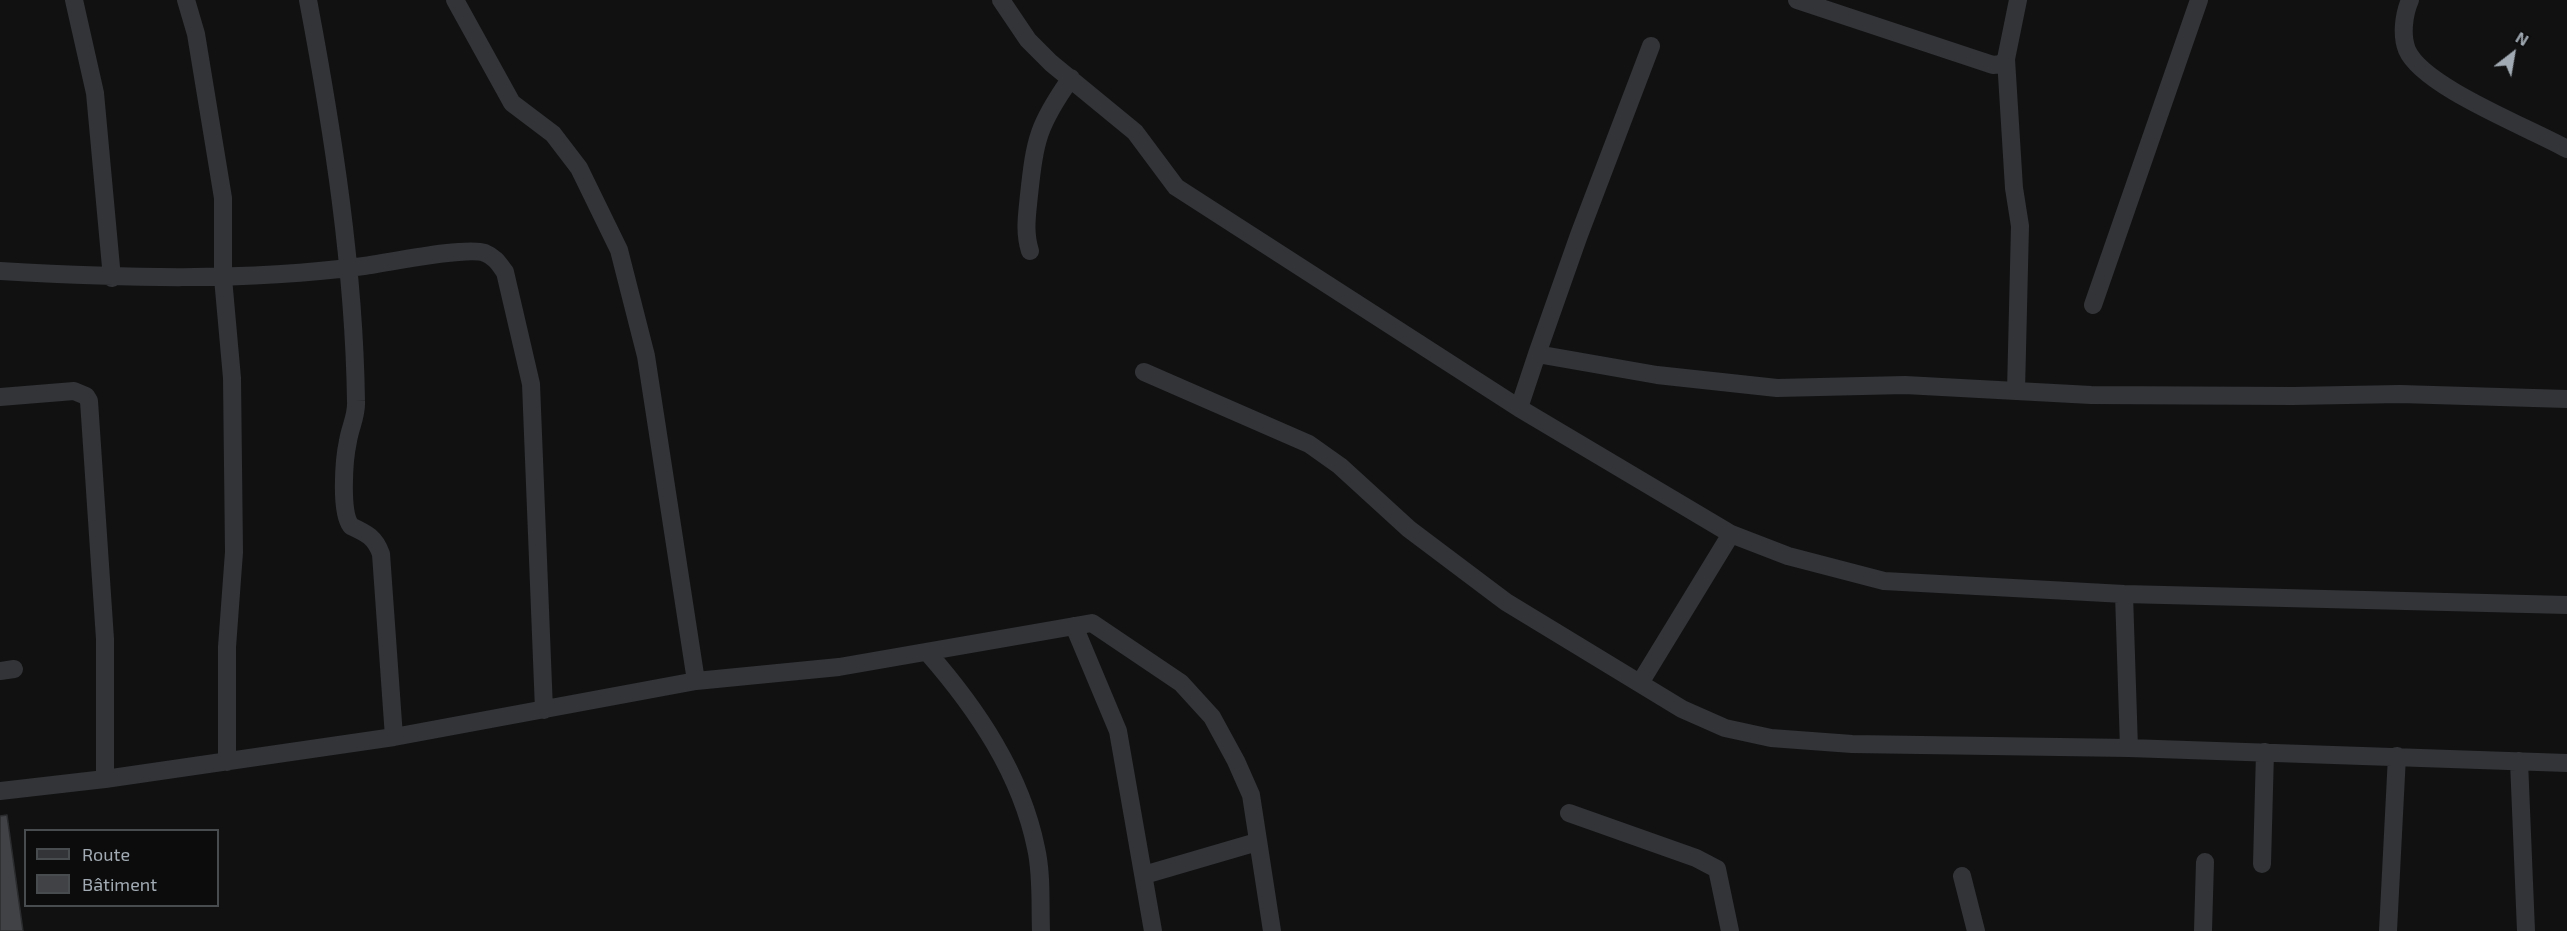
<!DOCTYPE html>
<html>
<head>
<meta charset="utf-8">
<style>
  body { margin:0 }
  #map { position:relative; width:2567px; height:931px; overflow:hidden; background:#111112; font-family:"Exo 2",sans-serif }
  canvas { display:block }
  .legend { position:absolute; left:24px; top:829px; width:195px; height:78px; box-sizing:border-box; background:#0c0c0d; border:2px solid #484c4f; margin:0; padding:8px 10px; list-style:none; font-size:18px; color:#a2abb3 }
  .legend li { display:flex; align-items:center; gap:12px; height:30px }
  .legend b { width:30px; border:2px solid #484c4f }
  .north { position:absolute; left:2483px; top:24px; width:60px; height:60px; -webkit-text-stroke:4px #0c0c0d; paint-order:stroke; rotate:31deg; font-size:16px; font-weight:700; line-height:24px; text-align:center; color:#a2abb3 }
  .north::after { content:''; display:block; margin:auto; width:21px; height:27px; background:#a2abb3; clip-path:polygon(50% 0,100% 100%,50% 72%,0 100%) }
</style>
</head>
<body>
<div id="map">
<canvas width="2567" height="931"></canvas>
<ul class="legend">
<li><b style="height:8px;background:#323437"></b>Route</li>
<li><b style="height:16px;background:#404245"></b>Bâtiment</li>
</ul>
<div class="north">N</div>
</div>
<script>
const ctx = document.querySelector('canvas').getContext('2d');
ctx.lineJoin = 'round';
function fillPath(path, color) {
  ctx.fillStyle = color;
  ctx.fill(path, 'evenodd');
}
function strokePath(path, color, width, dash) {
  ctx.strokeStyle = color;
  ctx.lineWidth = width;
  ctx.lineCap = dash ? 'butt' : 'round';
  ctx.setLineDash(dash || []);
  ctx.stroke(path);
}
const building = new Path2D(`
  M7,815l16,116h-23v-115z`);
fillPath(building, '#404245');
strokePath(building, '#2b2c2e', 1.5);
strokePath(new Path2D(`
  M74,0l21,93 17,185
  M186,0l10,34 27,164v80l9,100 2,174 -7,95v115
  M308,0c25,132 46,267 48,401 1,15 -6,26 -8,40 -4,18 -8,71 3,85 15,7 24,11 30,28l13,183
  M455,0l57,103 41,31 26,34 40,82 27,106 50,325
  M1001,0l27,40 23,23 84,69 41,55 343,221 212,126 57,22 96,25 240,13 443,11
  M1797,0l196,65 8,-1 5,-5 12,-59
  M2410,0c-6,14 -9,35 -3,50 16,37 123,78 160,99
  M2006,59l8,129 6,38 -4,165
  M1030,251c-6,-19 -3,-36 -1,-56 6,-56 9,-70 42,-117
  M0,271c122,7 243,11 364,-5 24,-3 102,-20 121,-13 10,4 14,11 20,19l26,112 13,326
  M2093,305l106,-305
  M1537,354l42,-119 72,-189
  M1144,372l165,72 31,22 69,63 97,73 176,107 43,19 46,10 81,6 277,4 438,15
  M0,397l74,-6 12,5 3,5 16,238v140
  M1519,408l18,-54 120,21 120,13 128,-3 186,10 202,1 107,-2 167,5
  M2124,594l5,154
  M1074,626l44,105 35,200
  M928,653c49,56 93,121 108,195 6,26 4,56 5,83
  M0,671l14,-2
  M1640,683l91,-149
  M2519,761l7,170
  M0,791l105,-12 289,-42 302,-56 143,-14 253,-44 89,60 31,34 24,44 15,34 21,136
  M1569,813l127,45 21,11 13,62
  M2262,864l3,-112
  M1144,875l113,-33
  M1962,876l14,55
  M2203,931l2,-69
  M2388,931l9,-175`), '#323437', 18);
</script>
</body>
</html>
